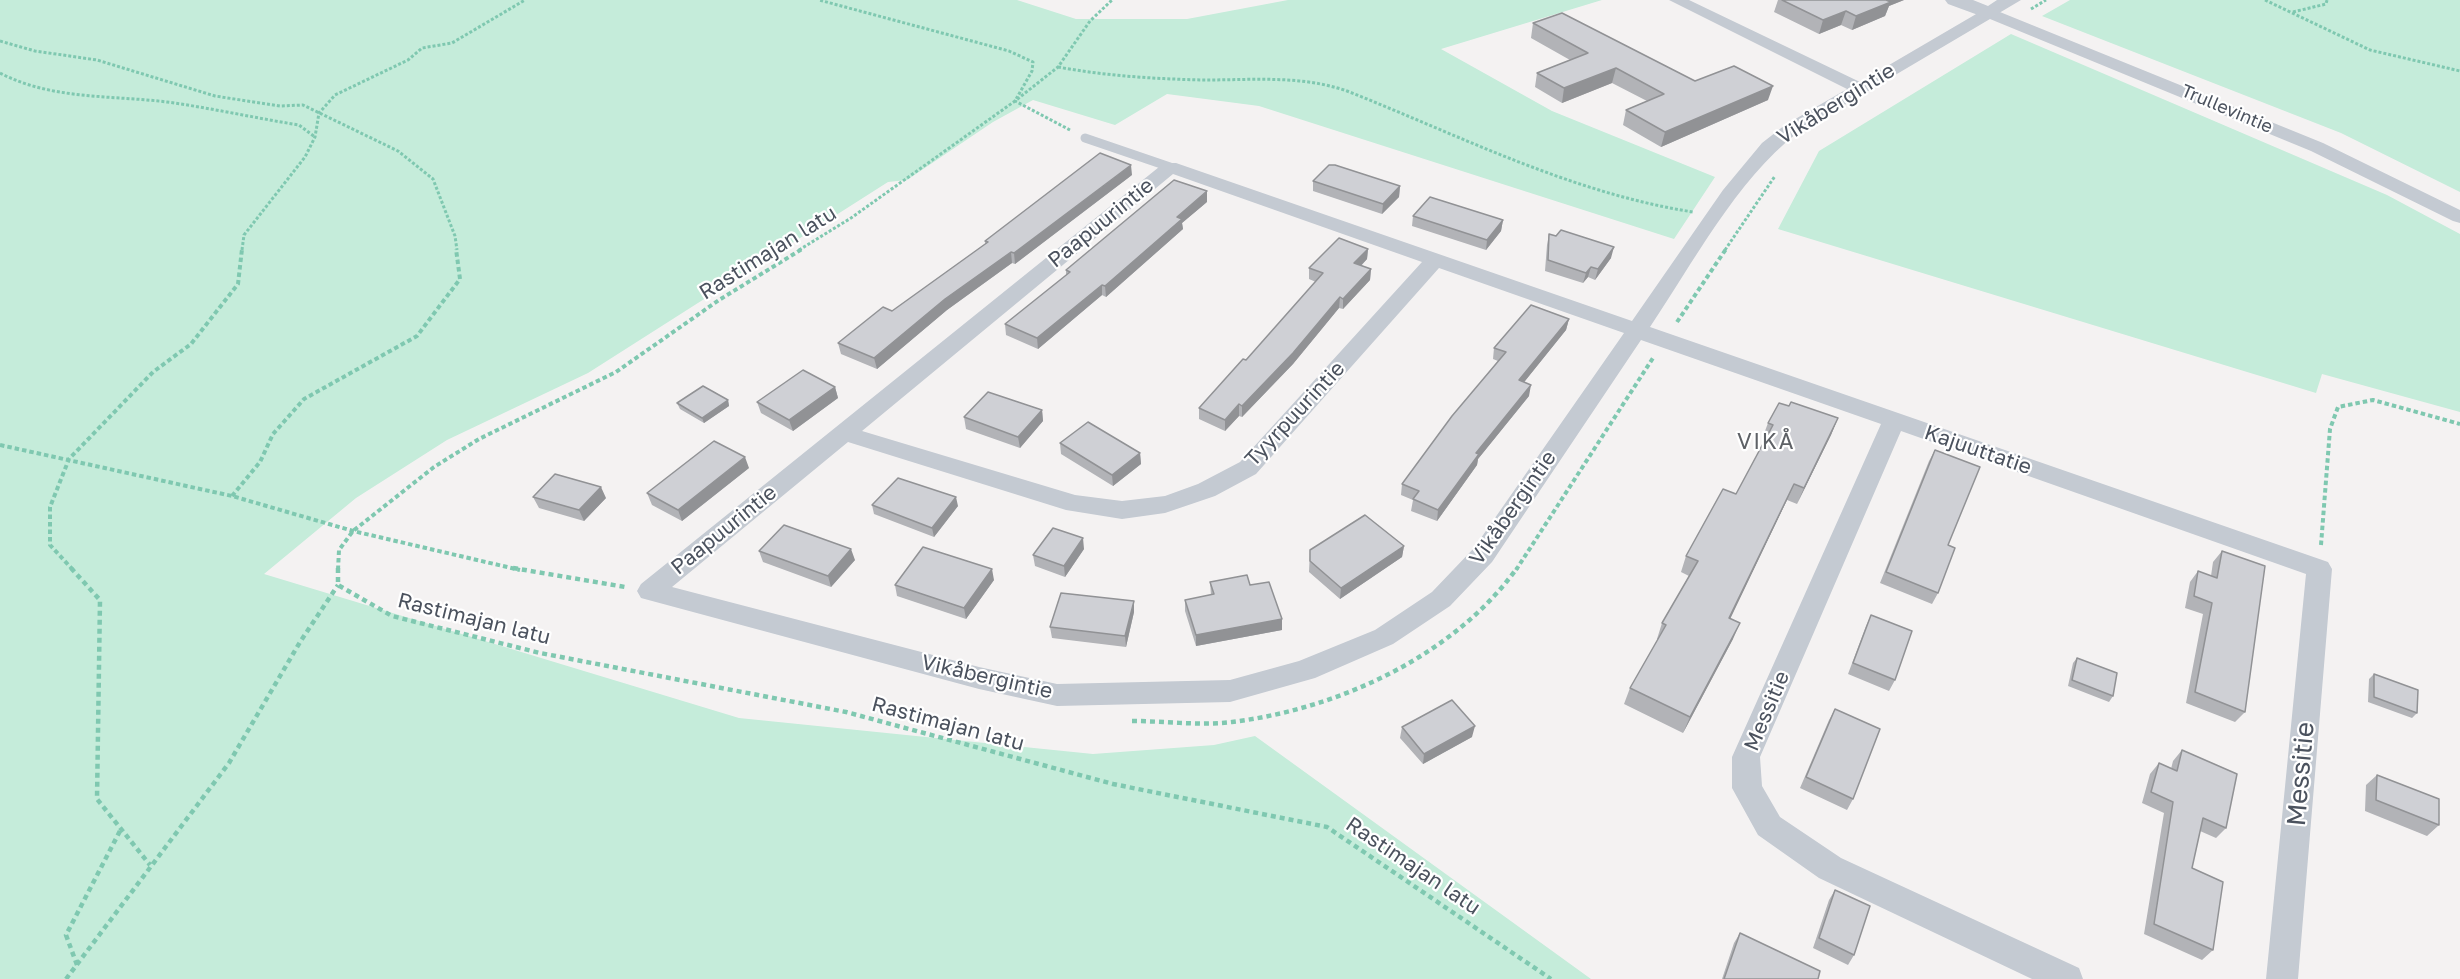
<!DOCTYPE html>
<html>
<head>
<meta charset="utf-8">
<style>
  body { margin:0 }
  canvas { display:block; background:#f4f2f2 }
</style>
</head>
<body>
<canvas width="2460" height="979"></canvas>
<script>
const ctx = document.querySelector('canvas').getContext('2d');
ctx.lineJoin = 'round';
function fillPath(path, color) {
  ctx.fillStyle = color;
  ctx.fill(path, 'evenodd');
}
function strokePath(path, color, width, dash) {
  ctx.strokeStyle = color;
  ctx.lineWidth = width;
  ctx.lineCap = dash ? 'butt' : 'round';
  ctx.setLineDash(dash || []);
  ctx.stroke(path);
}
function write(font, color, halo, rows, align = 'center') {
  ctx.font = font + ' "Golos Text",sans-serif';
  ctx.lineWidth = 4.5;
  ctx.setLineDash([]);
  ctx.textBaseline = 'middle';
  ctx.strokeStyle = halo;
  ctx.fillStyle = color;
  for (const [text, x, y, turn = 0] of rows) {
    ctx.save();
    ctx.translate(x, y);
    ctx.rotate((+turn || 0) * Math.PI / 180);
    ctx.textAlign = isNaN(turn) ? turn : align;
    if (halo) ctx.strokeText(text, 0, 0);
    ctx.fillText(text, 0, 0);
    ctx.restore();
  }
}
fillPath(new Path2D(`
  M0,0h1017l59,19h111l101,-19h314l-161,49 111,62 163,66 -41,62 -415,-133 -92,-12 -52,31 -82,-25 -40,22 -86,58 -19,2 -300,191 -141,67 -91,58 -92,76 475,144 354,36 121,-9 41,-9 336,243h-1591z
  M2070,0h390v192l-119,-59 -299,-117z
  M2011,34l376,161 73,39v178l-138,-38 -6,19 -538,-164 41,-78z`), '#c5ecda');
strokePath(new Path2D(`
  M2265,0l105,50 90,21
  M2031,9l15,-9
  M2293,12l33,-8 1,-4
  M0,41l35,10 62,9 118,36 65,10 23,-1 95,46 35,28 22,57 2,14
  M1058,67c49,9 98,12 147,13 48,0 96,-5 142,11 114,45 224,102 346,121
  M0,73c52,27 110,22 167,29 44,6 88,16 132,23l16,12
  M1070,130l-55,-29 43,-34 32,-46 22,-21
  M242,250l2,-15 61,-78 10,-20 4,-24 16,-18 73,-35 14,-12 30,-5 73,-43
  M799,250l52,-32 164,-117 17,-30 1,-9 -24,-11 -190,-51
  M1725,250l50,-74`), '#7fc8b0', 3, [3, 2]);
strokePath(new Path2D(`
  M1677,322l49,-73
  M0,445l232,51 121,35 167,39
  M232,496l28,-34 13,-28 31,-35 113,-63 43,-57 -4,-30
  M2321,545l9,-116 8,-22 35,-7 87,24
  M73,570l-23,-25v-38l19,-48 84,-87 38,-28 47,-60 4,-35
  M338,570l1,-20 14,-19 81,-64 45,-28 137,-67 103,-72 83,-51
  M1516,570l137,-212`), '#7fc8b0', 4, [4.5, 3]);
strokePath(new Path2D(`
  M71,568l29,32 -3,199 53,66
  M338,568v17l54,31 148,37 306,59 267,72 214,43 224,152
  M513,568l112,19
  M1132,721c33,0 67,5 100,1 106,-13 222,-66 285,-154
  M77,965l-11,-30 55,-106
  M66,979l163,-216 71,-121 38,-57`), '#7fc8b0', 4.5, [5, 4]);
strokePath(new Path2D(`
  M1085,138l85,29`), '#c4cad2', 9);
fillPath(new Path2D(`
  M1669,0h20l171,82 123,-72h12l328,133 137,67v13l-7,-2 -142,-70 -321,-132 -193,114c-61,48 -104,130 -147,194l678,235 4,7 -34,410h-32l40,-405 -405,-143 -141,326 2,29 18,31 61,41 238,110 4,11h-51l-213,-101 -61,-43 -26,-47v-31l149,-333 -240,-84 -149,222 -42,44 -57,38 -78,34 -85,24 -173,4 -78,-17 -338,-91 -4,-7 4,-7 523,-421h12l456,158 91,-131 39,-47 23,-18 62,-36zM1173,174l249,88 -182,200 -42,22 -33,12 -43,5 -47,-6 -213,-64zM1439,268l185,65 -150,215 -42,44 -57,38 -76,31 -69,19 -173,4 -78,-17 -307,-80 176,-145 218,68 56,9 43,-6 50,-17 41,-22z`), '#c4cad2');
fillPath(new Path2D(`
  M1945,0h28l15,6 9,-6h24l-32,19 -41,-15z`), '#c4cad2');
fillPath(new Path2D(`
  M1778,0h126l-15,6 -4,10 -33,14 -11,-5 -22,9 -45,-22z
  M1533,23l162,58 73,19 -107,47 -38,-22 3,-15 21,-9 -35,-18 -50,20 -27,-16 2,-14 33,-13 -39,-22z
  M1132,175l-117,89 -3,-1 -65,47 -70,59 -36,-15 -3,-11 54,-32 93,-67v-3z
  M1313,181l87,5 -1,11 -17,17 -69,-23z
  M1207,202l-25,21 1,6 -77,68 -4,-2 -64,54 -32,-14 -1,-11 61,-49v-5z
  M1413,216l90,4 -2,11 -15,19 -74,-24z
  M1549,234l62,24 -16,22 -7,-3 -5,6 -38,-12 2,-26z
  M1368,249l-1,10 -6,7 10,3 -1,11 -27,29 -4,-1 -46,56 -51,53 -3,-1 -14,15 -26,-12v-11l47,-48 70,-78 -7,-3v-11z
  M1569,319l-3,11 -42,52 5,14 -51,63 -1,6 -40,56 -26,-10 2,-11 -12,-5 1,-11 96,-123 -5,-2 1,-11z
  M835,387l3,11 -45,33 -32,-18 -4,-11z
  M728,400l1,6 -25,17 -24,-14 -3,-6z
  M1789,406l49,12 -7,17 -34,69 -10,-4 -57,118 3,21 -50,94 -59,-29 6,-16 28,-48 -1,-1 5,-16 27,-47 -8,-4 5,-16 50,-62 29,-54 -3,-1 6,-16z
  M1042,410l1,11 -23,27 -54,-19 -2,-12z
  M1060,443l80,10 1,11 -28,22 -52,-32z
  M1935,450l3,143 -6,11 -52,-21 49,-122z
  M749,468l-67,53 -30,-16 -5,-12z
  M533,497l73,1 -22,23 -45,-13z
  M872,505l86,1 -24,31 -60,-23z
  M1404,546l-2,11 -62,42 -31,-27 1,-22z
  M1084,549l-19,28 -30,-11 -2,-11z
  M759,551l96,9 -24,27 -68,-25z
  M2222,551l23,161 -10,10 -49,-19 17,-89 -18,-6 5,-26 8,-11 13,5 2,-14z
  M994,580l-28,39 -69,-23 -2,-11z
  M1210,582l40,3 32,45 -86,16 -11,-35v-11l26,-5z
  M1134,601v11l-8,35 -74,-9 -2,-11z
  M1871,615l24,65 -6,11 -41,-17 18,-48z
  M2077,658l36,38 -4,6 -41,-16 5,-23z
  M2374,674l43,39 -5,5 -44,-16 1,-23z
  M1835,709l18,90 -6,11 -47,-22 29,-68z
  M1402,727l70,10 -49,27 -23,-26z
  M2182,750l44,78 -10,10 -16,-7 -8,37 21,82 -11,10 -58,-26 20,-121 -22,-10 8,-29 9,-11 12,6 2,-8z
  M2377,775l62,50 -12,11 -62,-25 1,-26z
  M1835,890l19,65 -6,10 -35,-17 16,-48z
  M1740,933l78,46h-96l12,-36z`), '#b2b3b7');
fillPath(new Path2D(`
  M1879,0h25l-15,6 -4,10 -33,14 4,-14z
  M1846,11l-5,14 -22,9 4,-14z
  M1616,68l-4,15 -50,20 2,-15z
  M1773,86l-5,14 -107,47 4,-15z
  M1131,165l1,10 -117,89 -1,-11z
  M1400,186l-1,11 -17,17 1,-10z
  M1207,191v11l-25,21 1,6 -77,68 -1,-11 72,-69z
  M1503,220l-2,11 -15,19 1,-10z
  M1614,247l-3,11 -16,22 3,-11z
  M1368,249l-1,10 -14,15 1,-11z
  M1011,252l1,11 -65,47 -70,59 -3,-11 71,-59z
  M1591,267l-3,10 -5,6 3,-10z
  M1371,269l-1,11 -27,29v-10z
  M1102,285v10l-64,54 -1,-11z
  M1340,297l-1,11 -46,56 -51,53v-11z
  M1569,319l-3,11 -49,61 2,-11z
  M1531,385l-2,11 -51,63 -1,6 -40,56 1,-11 38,-57z
  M835,387l3,11 -45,33 -4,-11z
  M728,400l1,6 -25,17 -2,-5z
  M1239,404v12l-14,15v-11z
  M1042,410l1,11 -23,27 -2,-11z
  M1838,418l-7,17 -34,69 7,-16z
  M1140,453l1,11 -28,22 -1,-11z
  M745,457l4,11 -67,53 -4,-11z
  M1794,484l-7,16 -64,134 6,-16z
  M601,487l5,11 -22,23 -5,-11z
  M956,497l2,9 -24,31 -2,-9z
  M1083,538l1,11 -19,28 -1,-11z
  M1404,546l-2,11 -62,42 1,-11z
  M851,549l4,11 -24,27 -3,-11z
  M992,569l2,11 -28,39 -2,-11z
  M1134,601v11l-8,35 -1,-11z
  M1282,619v11l-86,16v-11z
  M1740,623l-7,16 -50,94 7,-16z
  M1475,726l-3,11 -49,27 1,-10z`), '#919295');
const building = new Path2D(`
  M1782,0h104l5,2 -35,14 -10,-5 -23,9z
  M1562,13l133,68 39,-15 39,20 -108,46 -39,-22 38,-16 -48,-26 -52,20 -27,-15 51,-20 -55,-30z
  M1100,153l31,12 -117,88 -3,-1 -66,47 -71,59 -36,-15 45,-36 9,4 96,-69 -3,-1z
  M1329,165h6l65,21 -17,18 -70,-23z
  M1174,180l33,11 -30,26 5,2 -77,67 -3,-1 -65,53 -32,-14 65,-52 -4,-2z
  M1430,197l73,23 -16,20 -74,-24z
  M1561,230l53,17 -16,22 -7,-2 -5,6 -38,-13 1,-26 7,2z
  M1339,238l29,11 -14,14 17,6 -28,30 -3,-2 -47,56 -51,53 -3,-2 -14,16 -26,-12 44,-49 3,1 77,-87 -14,-5z
  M1531,305l38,14 -50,61 12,5 -55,68 3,1 -41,56 -25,-11 6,-8 -17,-7 50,-68 54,-64 -12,-4z
  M803,370l32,17 -46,33 -32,-18z
  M703,386l25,14 -26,18 -25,-15z
  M988,392l54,18 -24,27 -54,-20z
  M1791,402l47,16 -34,70 -10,-4 -65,134 11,5 -50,94 -60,-29 36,-63 -4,-2 36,-62 -12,-5 37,-67 13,5 37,-69 -5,-2 11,-20 10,3z
  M1088,422l52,31 -28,22 -52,-32z
  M714,441l31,16 -67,53 -31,-17z
  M1935,450l45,17 -32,78 7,3 -17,45 -52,-21z
  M555,474l46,13 -22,23 -46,-13z
  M898,478l58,19 -24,31 -60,-23z
  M1365,515l39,31 -63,42 -31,-27v-11z
  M784,525l67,24 -23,27 -69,-25z
  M1053,528l30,10 -19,28 -31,-11z
  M923,547l69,22 -28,39 -69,-23z
  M2222,551l43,15 -20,146 -50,-20 17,-89 -18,-7 4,-25 19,7z
  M1247,575l3,10 19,-3 13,37 -86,16 -11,-35 29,-6 -4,-12z
  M1061,593l73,8 -9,35 -75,-9z
  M1871,615l41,16 -17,49 -42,-17z
  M2077,658l40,15 -4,23 -41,-16z
  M2374,674l44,16 -1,23 -43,-16z
  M1452,700l23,26 -51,28 -22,-27z
  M1835,709l45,20 -27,70 -47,-22z
  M2182,750l55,24 -11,54 -23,-10 -11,50 31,14 -10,68 -59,-26 19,-122 -22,-10 8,-29 18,8z
  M2377,775l62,24v26l-63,-25z
  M1835,890l35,16 -16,49 -35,-17z
  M1740,933l80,38 -2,8h-94z`);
fillPath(building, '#cfd0d5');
strokePath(building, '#919295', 1.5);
write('18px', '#4b525e', '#fff', [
  ["Trullevintie",2227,109,23]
]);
write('21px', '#4b525e', '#fff', [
  ["Vikåbergintie",1836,104,-32],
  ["Paapuurintie",1101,223,-39],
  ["Rastimajan latu",768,253,-32],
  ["Tyyrpuurintie",1295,414,-47],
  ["Kajuuttatie",1978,450,19],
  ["Vikåbergintie",1513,508,-55],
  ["Paapuurintie",724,530,-39],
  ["Rastimajan latu",474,619,14],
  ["Vikåbergintie",987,677,13],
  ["Messitie",1767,711,-67],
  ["Rastimajan latu",948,724,15],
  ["Rastimajan latu",1413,866,34]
]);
ctx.letterSpacing = '1.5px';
write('22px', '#5e6166', '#fff', [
  ["VIKÅ",1766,442]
]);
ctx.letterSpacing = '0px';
write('26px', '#4b525e', '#fff', [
  ["Messitie",2301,774,-85]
]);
</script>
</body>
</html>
